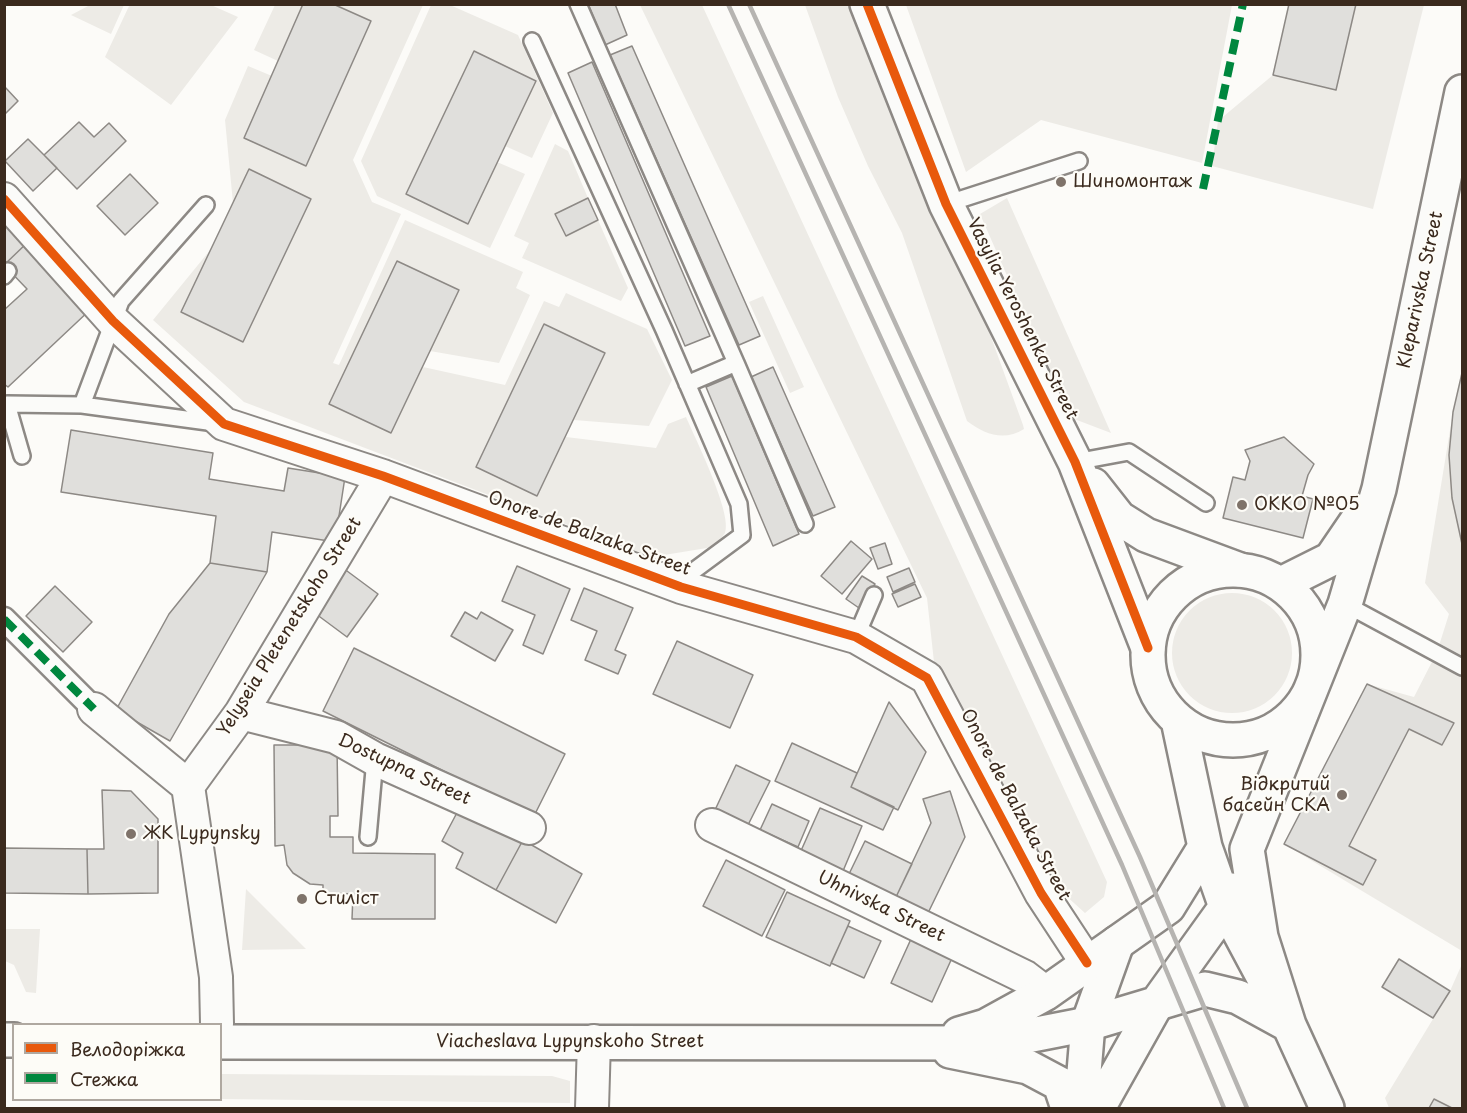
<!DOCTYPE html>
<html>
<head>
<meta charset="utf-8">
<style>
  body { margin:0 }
  #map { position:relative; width:1467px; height:1113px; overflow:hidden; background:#fcfbf8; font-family:"Playpen Sans",sans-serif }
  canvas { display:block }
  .frame { position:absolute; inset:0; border:6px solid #3b2a1e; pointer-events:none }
  .legend { position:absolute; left:12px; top:1023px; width:210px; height:78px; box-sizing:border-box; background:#fdfcf7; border:2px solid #afa8a0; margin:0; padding:8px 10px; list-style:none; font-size:18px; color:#3b2a1e }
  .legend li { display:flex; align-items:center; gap:12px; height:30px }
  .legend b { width:30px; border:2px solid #afa8a0 }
</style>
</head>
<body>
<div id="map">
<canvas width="1467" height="1113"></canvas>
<div class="frame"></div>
<ul class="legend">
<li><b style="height:8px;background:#e8590c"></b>Велодоріжка</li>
<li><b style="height:8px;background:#00873e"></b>Стежка</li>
</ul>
</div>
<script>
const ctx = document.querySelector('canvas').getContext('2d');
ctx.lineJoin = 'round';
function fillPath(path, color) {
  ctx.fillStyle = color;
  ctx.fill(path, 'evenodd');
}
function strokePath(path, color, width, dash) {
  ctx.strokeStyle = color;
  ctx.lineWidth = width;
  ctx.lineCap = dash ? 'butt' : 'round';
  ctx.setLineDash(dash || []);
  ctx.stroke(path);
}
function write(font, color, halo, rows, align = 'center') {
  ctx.font = font + ' "Playpen Sans",sans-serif';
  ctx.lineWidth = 4.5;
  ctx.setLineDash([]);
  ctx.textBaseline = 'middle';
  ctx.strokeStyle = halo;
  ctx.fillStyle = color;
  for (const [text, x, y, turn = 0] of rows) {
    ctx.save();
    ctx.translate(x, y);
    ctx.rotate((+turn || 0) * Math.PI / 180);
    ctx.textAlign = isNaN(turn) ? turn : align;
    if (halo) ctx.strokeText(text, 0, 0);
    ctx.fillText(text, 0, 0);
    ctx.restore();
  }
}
fillPath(new Path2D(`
  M130,4l81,1 27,12 -67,88 -66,-48z
  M90,5h34l-13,29 -40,-19z
  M275,5h28l-25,56 -24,-11z
  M333,5h90l-70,155 19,42 29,12 -68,149 6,2 66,-145 118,52 -7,16 14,7 -31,68 -69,-12 29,-61 -62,-29 -67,143 61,29 32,-66 82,18 39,-84 15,6 7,-14 81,36 25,51 -23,46 -75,-6 31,-67 -61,-29 -68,143 61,29 29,-59 90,11 12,-24 18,-7c9,21 47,97 39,116 -3,5 -9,10 -12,14l-61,10 -408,-155 -91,-82 58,-71 -30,63 62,30 67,-143 -61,-30 -16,34 -8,-83 23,-54 24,10 -28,62 62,28 64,-144z
  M431,5h19l68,30 35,78 -21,45 -27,-12 30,-66 -61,-29 -68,143 61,29 30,-61 28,12 -35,74 -113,-52 -16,-35z
  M640,5h62l405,877 -3,15 -19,16 -42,-38 -109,-213 -7,-64z
  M805,5h50l132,321 36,99 1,4c-20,13 -40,5 -57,-8l-65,-188 -34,-67 -30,-69z
  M906,5h326l-30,158 -161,-43 -75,52z
  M1356,5h68l-51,204 -161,-43 6,-45 55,-46 63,15z
  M555,144l13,7 20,47 -33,16 11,22 32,-16 30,68 -7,13 -99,-43 7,-15 -15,-7z
  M1007,198l104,235 -42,-16 -89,-203z
  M763,296l41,91 -14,6 -41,-91z
  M1462,373v578l-178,-107 83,-160 47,13 23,-45 12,-38 -24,-31 28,-171z
  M1172 653a60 60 0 1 1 120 0a60 60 0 1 1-120 0Z
  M246,889l60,60 -64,1z
  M4,929h36l-4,64 -10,-1 -12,-27 -9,-4z
  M1462,964v144h-73l-4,-10 65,-107z
  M221,1074l331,2 18,5v22l-349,-4z`), '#edebe6');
const building = new Path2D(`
  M303,4h30l38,17 -65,145 -62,-28z
  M588,4h27l12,31 -22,10z
  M1289,4h67l-20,86 -63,-15z
  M632,46l128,290 -21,9 -129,-290z
  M474,51l62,30 -68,143 -62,-30z
  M592,62l118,274 -25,10 -117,-273z
  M4,86l14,15 -14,14z
  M79,122l15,15 15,-14 17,18 -49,48 -33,-34z
  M28,139l29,29 -24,23 -28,-30z
  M249,169l62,30 -68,143 -62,-30z
  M130,174l28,29 -33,32 -28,-29z
  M588,198l10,22 -32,16 -11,-22z
  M4,216l25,25 -25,24z
  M29,241l63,67 -84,79 -4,-3v-74l23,-21 -23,-24z
  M397,261l62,29 -68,143 -62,-29z
  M544,324l61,29 -68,143 -61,-29z
  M773,367l62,140 -22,9 -62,-139z
  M1462,373v171l-10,-46 -3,-43 4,-43z
  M732,376l67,158 -26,12 -67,-159z
  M71,430l142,23 -4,26 75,12 4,-23 57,9 -10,65 -63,-10 -5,40 -57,-9 6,-47 -155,-24z
  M1284,437l30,27 -6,11 -6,21 11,3 -10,39 -80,-20 10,-41 12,3 5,-19 -5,-11z
  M851,541l21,18 -30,35 -21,-18z
  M885,543l7,21 -14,5 -8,-21z
  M210,563l57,9 -97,169 -54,-31 53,-96z
  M517,566l53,23 -27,65 -20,-9 12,-30 -33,-14z
  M343,568l35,26 -31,43 -35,-26z
  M909,568l6,14 -22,10 -6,-15z
  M862,576l13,8 -16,24 -13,-9z
  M915,584l6,13 -23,10 -6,-13z
  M55,586l37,36 -29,30 -37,-36z
  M584,588l49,20 -18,42 11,5 -8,19 -33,-14 12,-29 -26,-11z
  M465,612l12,7 4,-7 32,18 -18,31 -44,-25z
  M677,641l76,34 -23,53 -77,-34z
  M354,648l211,106 -31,62 -211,-105z
  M1367,684l87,39 -12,22 -33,-16 -60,117 27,14 -13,25 -79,-41z
  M889,702l37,50 -28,58 -47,-23z
  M792,743l65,30 -6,14 43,20 -11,23 -108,-49z
  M274,745h63l1,71h-8v21h23v16l82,1v65h-83l1,-25 -30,-1v-8l-13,-1 -17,-11 -6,-8 -3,-20 -9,1z
  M736,765l34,16 -22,44 -33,-15z
  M102,790l29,1 27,28v74l-70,1 -1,-45h17z
  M950,791l15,46 -37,76 -32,-16 35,-74 -8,-24z
  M772,804l37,17 -11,26 -38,-17z
  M460,807l63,33 -27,50 -40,-22 7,-15 -21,-12z
  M820,808l42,18 -19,45 -43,-18z
  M523,840l59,34 -26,49 -60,-33z
  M865,841l47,23 -16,33 -47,-23z
  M4,848l83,1 1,45 -84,-1z
  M726,860l59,30 -23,46 -59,-30z
  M787,892l63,29 -20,45 -64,-29z
  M848,926l33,15 -17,37 -33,-15z
  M911,939l41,19 -20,44 -41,-19z
  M1399,959l51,32 -17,27 -51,-31z
  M1434,1099l18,9h-23z`);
fillPath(building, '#e0dfdc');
strokePath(building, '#8d8985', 1.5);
const service = new Path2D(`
  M578,4l158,359
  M532,41l132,289 75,174 3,31 -54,40 -7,12
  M946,204l133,-43
  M206,205l-85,96 -39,104 133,18
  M4,276l4,-5
  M687,384l49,-21 69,161
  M22,456l-15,-52 75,1
  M1075,462l54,-10 77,51
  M1345,604l117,63
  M856,637l18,-42
  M368,837l7,-78`);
const pedestrian = new Path2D(`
  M4,619l90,90`);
const minor = new Path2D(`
  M4,199l109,122 111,103 159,52 298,111 175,50 71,41 114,215 46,70
  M94,709l94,77
  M241,713l95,24 39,22 154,69
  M712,825l313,152 21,16
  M217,1024l-1,-47 -28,-191 53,-73 142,-237
  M592,1108l2,-67`);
const tertiary = new Path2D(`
  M867,4l79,200 129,258 73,186
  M1093,485l26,33 27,17 94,35
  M950,1051l78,16 32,17 8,24
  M1081,1108l7,-84 29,-81
  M1098,1108l59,-105`);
const secondary = new Path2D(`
  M1148 655a85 85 0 1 1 170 0a85 85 0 1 1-170 0Z
  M1281,584l50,-25 32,-47
  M1178,720l27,127 21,60 63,118 38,83
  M1157,1003l69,-96 6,-17
  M1289,1025l-28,-88 -14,-88 98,-245 34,-115 83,-397
  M959,1034l27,-8 60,-33 122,-86 37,-60
  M4,1040h10
  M220,1042l771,1 97,-19 117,-35 33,8 51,28`);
strokePath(service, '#8d8985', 20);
strokePath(pedestrian, '#8d8985', 27);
strokePath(minor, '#8d8985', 36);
strokePath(tertiary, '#8d8985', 38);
strokePath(secondary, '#8d8985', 38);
strokePath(service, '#fbfbf9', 15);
strokePath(pedestrian, '#fbfbf9', 22);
strokePath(minor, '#fbfbf9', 32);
strokePath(tertiary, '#fbfbf9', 33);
strokePath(secondary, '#fbfbf9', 33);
strokePath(new Path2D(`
  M728,4l394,861 102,243
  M749,4l391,853 107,251`), '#b6b4b1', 4.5);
strokePath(new Path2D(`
  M1203,189l40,-185
  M4,619l90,90`), '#00873e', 8, [15, 8]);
strokePath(new Path2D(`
  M867,4l79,200 129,258 73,186
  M4,199l109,122 111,103 159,52 298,111 175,50 71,41 114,215 46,70`), '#e8590c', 9);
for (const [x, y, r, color] of [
  [1061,182,6,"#7f736a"],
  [1242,505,6,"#7f736a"],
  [1342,795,6,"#7f736a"],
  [131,834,6,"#7f736a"],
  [302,899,6,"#7f736a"]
]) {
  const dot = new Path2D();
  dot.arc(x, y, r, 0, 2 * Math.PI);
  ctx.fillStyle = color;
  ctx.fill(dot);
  strokePath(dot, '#fdfcf7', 2);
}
write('18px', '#3b2a1e', '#fdfcf7', [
  ["Шиномонтаж",1073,182],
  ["OKKO №05",1254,505],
  ["Відкритий",1330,785,"right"],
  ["басейн СКА",1330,806,"right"],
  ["ЖК Lypynsky",143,834],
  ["Стиліст",314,899]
], 'left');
write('18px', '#3b2a1e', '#fdfcf7', [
  ["Kleparivska Street",1421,290,-78],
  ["Vasylia Yeroshenka Street",1022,319,63],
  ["Onore de Balzaka Street",589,534,20],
  ["Yelyseia Pletenetskoho Street",290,627,-58],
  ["Dostupna Street",404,770,25],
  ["Onore de Balzaka Street",1015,805,62],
  ["Uhnivska Street",881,907,26],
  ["Viacheslava Lypynskoho Street",570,1042]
]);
</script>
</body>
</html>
